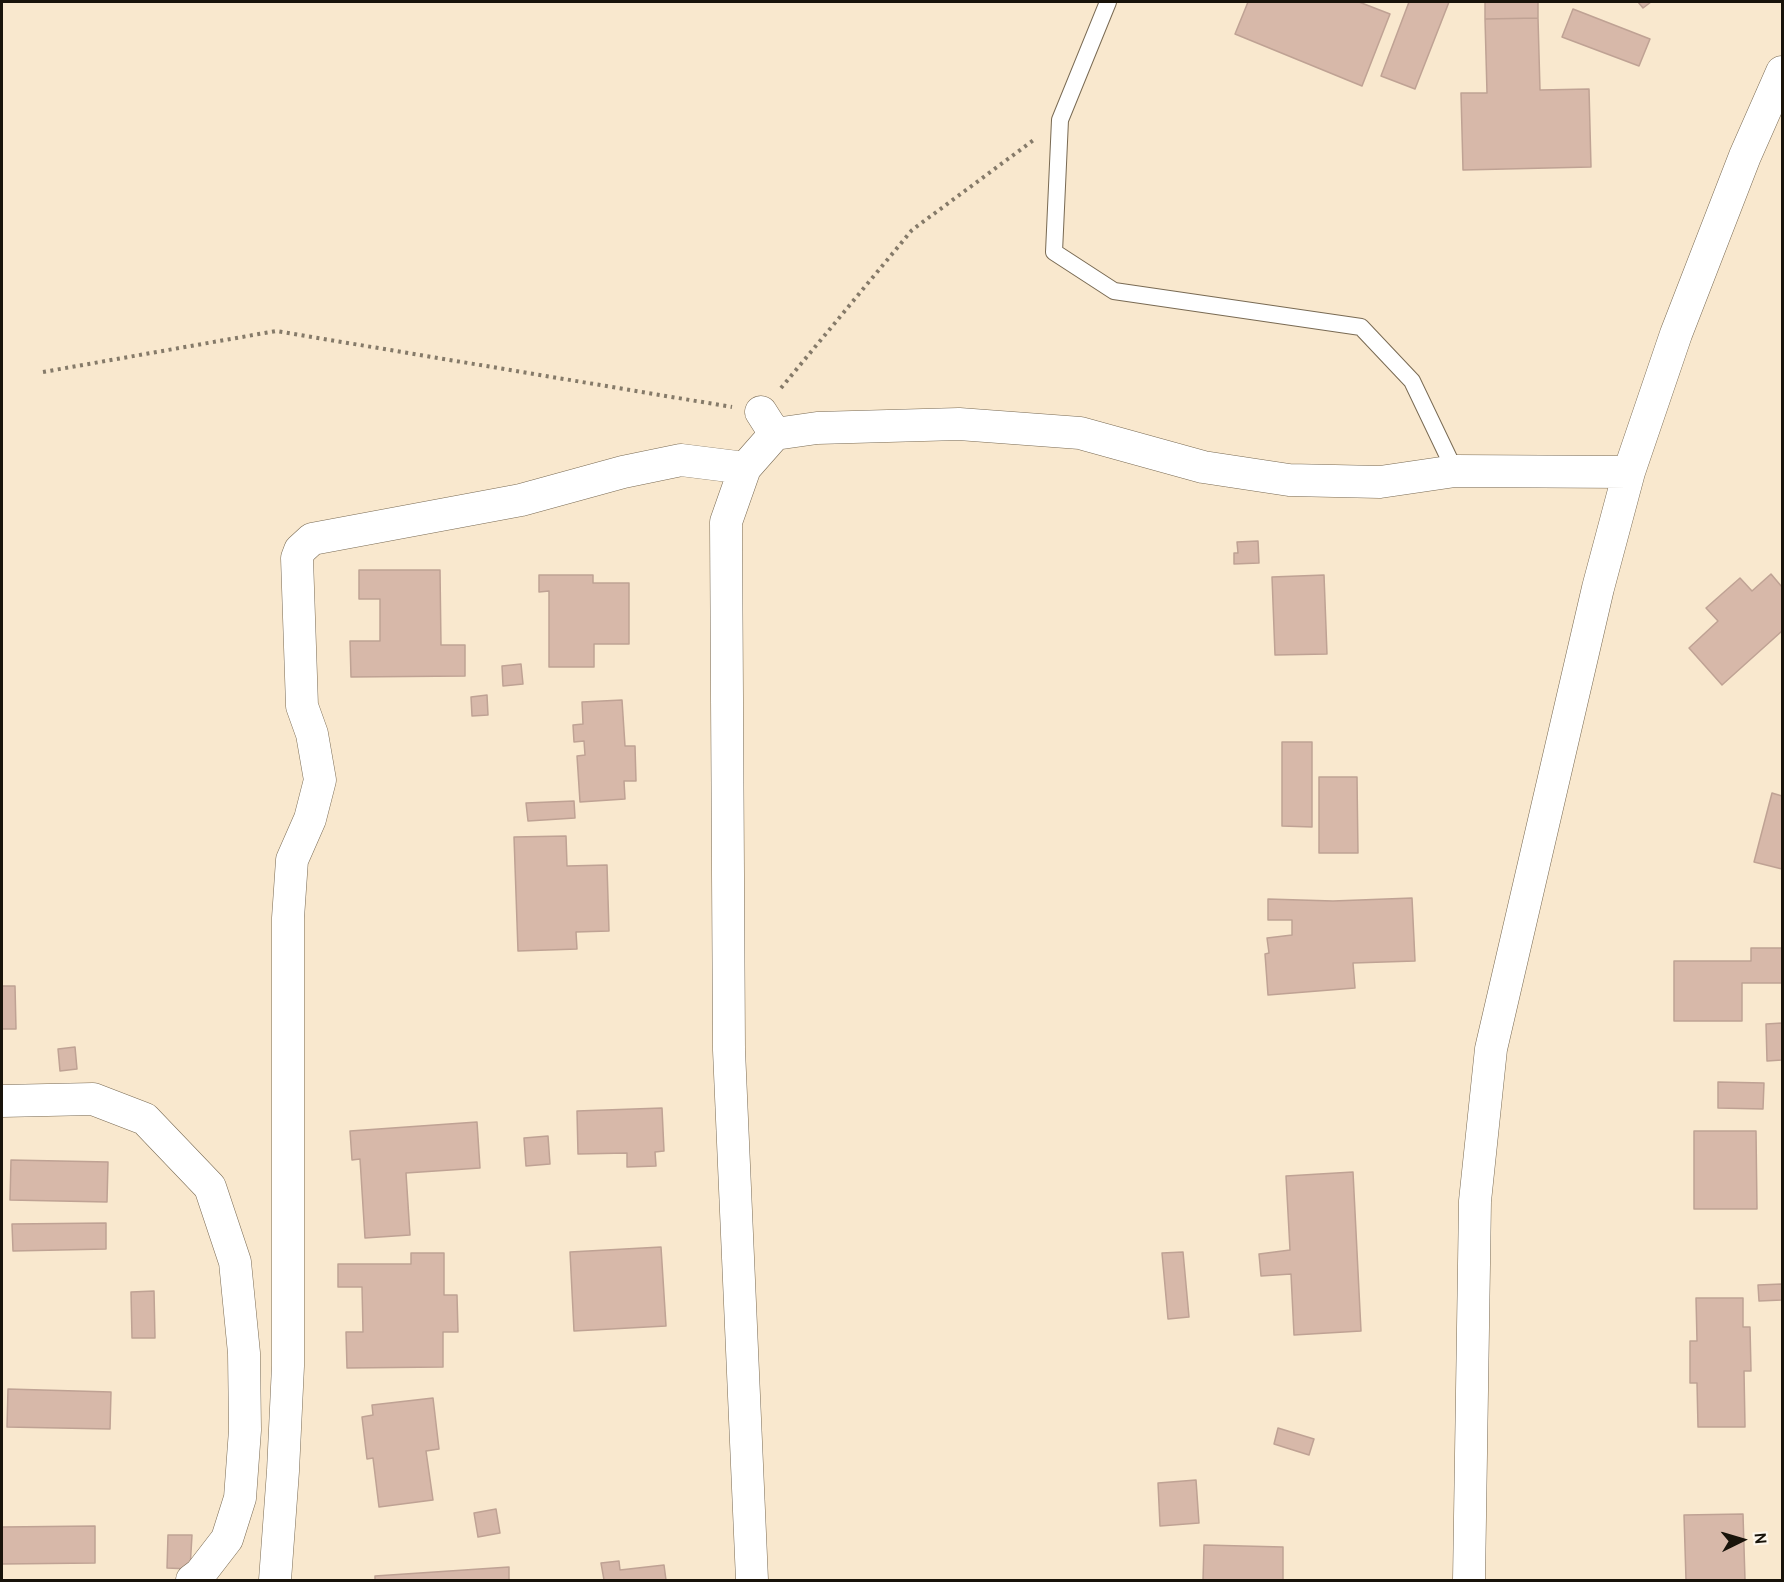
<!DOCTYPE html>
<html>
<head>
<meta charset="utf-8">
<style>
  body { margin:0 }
  #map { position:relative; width:1784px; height:1582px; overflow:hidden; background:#f9e8ce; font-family:Cabin,sans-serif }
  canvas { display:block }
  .frame { position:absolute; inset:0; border:3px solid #18130a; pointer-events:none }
  .north { position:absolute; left:1712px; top:1510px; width:60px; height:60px; -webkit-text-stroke:4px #fef7ec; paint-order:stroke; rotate:85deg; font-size:16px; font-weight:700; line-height:24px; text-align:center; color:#18130a }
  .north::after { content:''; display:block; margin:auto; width:21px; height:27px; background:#18130a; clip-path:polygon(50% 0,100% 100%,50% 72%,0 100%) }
</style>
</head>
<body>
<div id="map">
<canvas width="1784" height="1582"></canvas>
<div class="frame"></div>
<div class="north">N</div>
</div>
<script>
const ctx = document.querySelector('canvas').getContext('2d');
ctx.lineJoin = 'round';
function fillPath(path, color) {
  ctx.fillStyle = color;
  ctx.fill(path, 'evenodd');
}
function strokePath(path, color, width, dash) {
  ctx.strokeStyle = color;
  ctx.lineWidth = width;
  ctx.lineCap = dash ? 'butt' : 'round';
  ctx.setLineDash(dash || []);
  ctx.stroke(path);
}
const building = new Path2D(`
  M1248,2h111l31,12 -28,72 -127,-52z
  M1409,2h40l-34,87 -34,-13z
  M1485,2h53v16l-53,1z
  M1638,2h13l-8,6z
  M1573,9l77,30 -11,27 -77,-29z
  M1538,18l2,72 49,-1 2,78 -128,3 -2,-77h26l-2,-74z
  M1258,541l1,22 -25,1v-11h4l-1,-11z
  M359,570h81l1,75h24v31l-114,1 -1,-36h30v-42h-21z
  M1771,574l11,13v44l-60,54 -33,-37 29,-27 -12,-13 34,-30 12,13z
  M539,575h54v8h36v61h-35v23h-45v-76l-10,1z
  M1324,575l3,79 -52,1 -3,-78z
  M521,664l2,20 -20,2 -1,-20z
  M487,695l1,20 -16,1 -1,-19z
  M622,700l3,46h10l1,35h-12l1,18 -45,3 -3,-46 8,-1 -1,-14 -10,1 -1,-17 10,-1 -1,-22z
  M1282,742h30v85l-30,-1z
  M1319,777h38l1,76h-39z
  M1772,793l10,3v73l-28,-7z
  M574,801l1,17 -47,3 -2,-18z
  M566,836l1,30 40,-1 2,66 -33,1 1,17 -59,2 -4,-114z
  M1412,898l3,63 -62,2 2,25 -87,7 -3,-41 4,-1 -2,-15 25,-3v-15h-24v-21l65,2z
  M1751,948h31v35h-40v38h-68v-60h77z
  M2,986h13l1,43h-14z
  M1782,1023v37l-15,1 -1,-37z
  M75,1047l2,22 -17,2 -2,-22z
  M1718,1082l46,1 -1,26 -45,-1z
  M662,1108l2,43 -9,1 1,14 -29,1v-14l-49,1 -1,-43z
  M477,1122l3,46 -74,5 4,62 -45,3 -5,-79 -8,1 -2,-29z
  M1694,1131h62l1,78h-63z
  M548,1136l2,28 -24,2 -2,-28z
  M11,1160l97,2 -1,40 -97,-2z
  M1353,1172l8,159 -67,4 -3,-61 -30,2 -2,-22 31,-4 -4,-74z
  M106,1223v26l-93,2 -1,-27z
  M661,1247l5,79 -92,5 -4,-79z
  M1183,1252l6,65 -21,2 -6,-66z
  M411,1253h33v42h13l1,37h-15v35l-96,1 -1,-36h17l-1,-45h-24v-23h73z
  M1782,1284v16l-23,1 -1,-16z
  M154,1291l1,47h-23l-1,-46z
  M1696,1298h47v29h7l1,44h-7l1,56h-47l-1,-44h-7v-42h7z
  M8,1389l103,3 -1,37 -103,-2z
  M433,1398l6,51 -13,2 7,49 -54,7 -6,-49 -6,1 -5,-42 11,-2 -1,-10z
  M1278,1428l36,11 -5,16 -35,-11z
  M1196,1480l3,43 -39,3 -2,-43z
  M496,1509l4,24 -22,4 -4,-24z
  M1743,1514l2,66h-59l-2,-65z
  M95,1526v37l-93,1v-37z
  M168,1535h24l-2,34 -23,-1z
  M1204,1545l79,2v33h-80z
  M619,1561l1,9 44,-5 2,15h-62l-3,-17z
  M509,1567v13h-134v-4z`);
fillPath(building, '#d7b8a9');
strokePath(building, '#bfa294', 1.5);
const service = new Path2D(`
  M1108,2l-48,118 -6,132 60,39 247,36 51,54 43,90`);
const minor = new Path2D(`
  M761,412l14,22 42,-6 142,-4 121,9 123,34 86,13 91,2 75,-11 174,1
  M2,1101l91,-2 52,20 65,68 25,75 9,91 1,77 -5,68 -13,41 -27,35 -8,6
  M275,1580l8,-109 5,-105v-448l4,-58 18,-41 10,-39 -8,-46 -10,-28 -5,-148 3,-8 12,-11 209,-39 102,-28 58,-12 64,8
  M752,1580l-23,-530 -3,-528 19,-54 30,-34
  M1469,1580l6,-379 16,-152 107,-461 31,-116 47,-138 69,-178 37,-84`);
strokePath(service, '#796a53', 18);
strokePath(minor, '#796a53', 33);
strokePath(new Path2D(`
  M43,372l233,-41 456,76
  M781,388l131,-158 123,-91`), '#857a69', 4, [3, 4.5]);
strokePath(service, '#fff', 16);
strokePath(minor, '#fff', 32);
</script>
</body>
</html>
